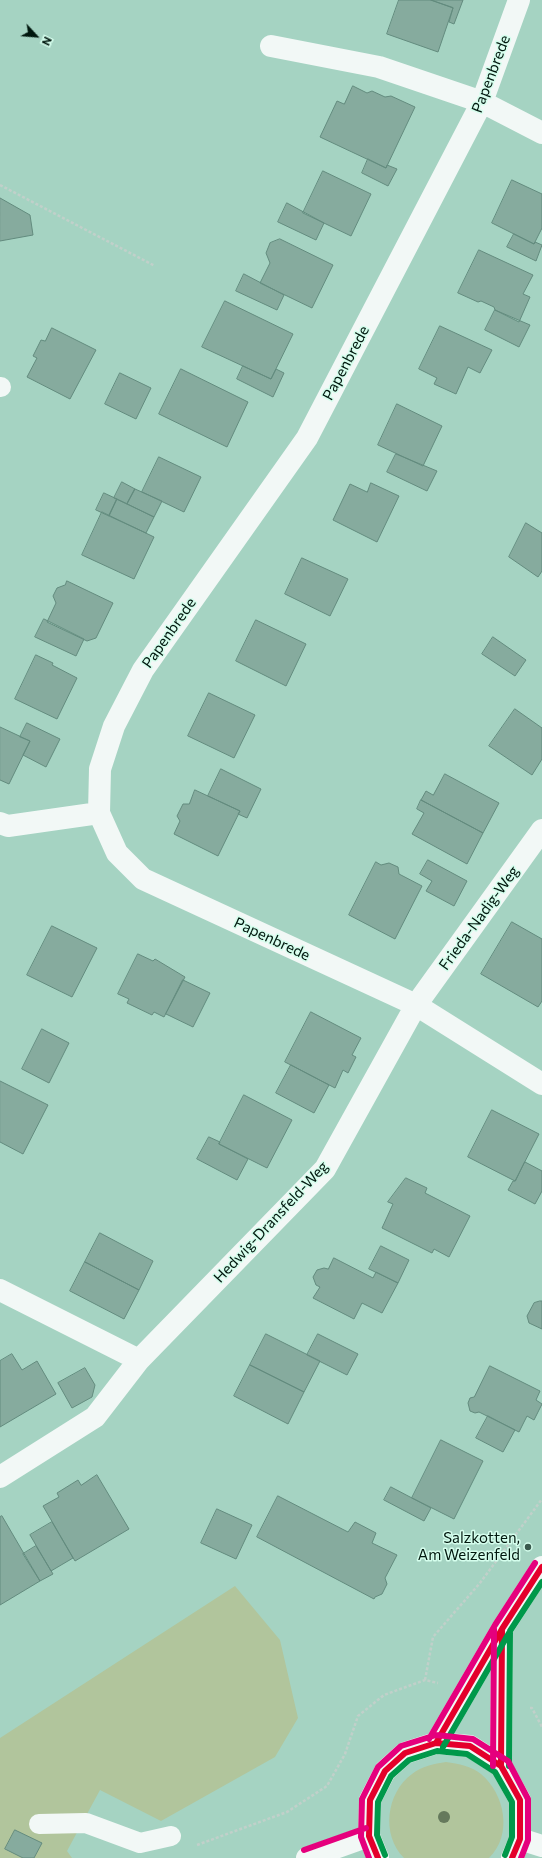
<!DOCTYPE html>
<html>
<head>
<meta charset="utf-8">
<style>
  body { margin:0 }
  #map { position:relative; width:542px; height:1858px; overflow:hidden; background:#a5d3c2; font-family:Commissioner,sans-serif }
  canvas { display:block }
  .north { position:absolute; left:16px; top:16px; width:40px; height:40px; -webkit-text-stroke:3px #d5feed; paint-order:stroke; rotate:116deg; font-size:11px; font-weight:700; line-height:16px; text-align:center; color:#00170e }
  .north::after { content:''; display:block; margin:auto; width:14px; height:18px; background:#00170e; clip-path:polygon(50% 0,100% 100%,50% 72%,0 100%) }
</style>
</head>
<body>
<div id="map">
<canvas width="542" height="1858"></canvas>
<div class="north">N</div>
</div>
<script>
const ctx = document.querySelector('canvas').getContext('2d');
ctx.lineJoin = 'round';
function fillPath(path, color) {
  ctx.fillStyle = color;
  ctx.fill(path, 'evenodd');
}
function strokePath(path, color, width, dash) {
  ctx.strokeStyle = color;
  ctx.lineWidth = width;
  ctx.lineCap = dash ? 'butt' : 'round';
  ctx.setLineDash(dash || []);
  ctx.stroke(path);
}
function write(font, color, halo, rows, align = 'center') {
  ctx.font = font + ' Commissioner,sans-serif';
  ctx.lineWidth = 3;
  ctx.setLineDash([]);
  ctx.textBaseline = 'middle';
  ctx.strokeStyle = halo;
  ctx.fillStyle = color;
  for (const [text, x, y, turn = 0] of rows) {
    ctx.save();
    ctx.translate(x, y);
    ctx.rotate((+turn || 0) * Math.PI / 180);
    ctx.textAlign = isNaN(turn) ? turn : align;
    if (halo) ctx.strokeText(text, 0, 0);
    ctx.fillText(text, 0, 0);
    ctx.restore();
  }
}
fillPath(new Path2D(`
  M235,1586l45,54 18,78 -23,39 -114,64 -61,-31 -33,61 5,7h-72v-120z
  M446,1762c13,2 25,4 35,12 24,20 32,61 8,84h-85c-23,-23 -18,-65 8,-84 10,-8 22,-10 34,-12z`), '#b1c59c');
const building = new Path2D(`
  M399,0h32l22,8 -15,44 -51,-18z
  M431,0h32l-9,24 -5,-2 4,-14z
  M353,86l14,7 5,-2 13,6 6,-1 24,11 -29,61 -66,-31 17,-36 7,3z
  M368,159l18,9 1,-3 10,4 -9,17 -26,-13z
  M323,171l48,23 -20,42 -48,-23z
  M512,180l30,14v34l-8,16 -42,-21z
  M0,198l30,17 3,20 -33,6z
  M287,203l37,20 -8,17 -38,-18z
  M514,234l20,10 1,-2 7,3 -6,16 -29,-14z
  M280,239l53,26 -21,43 -52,-25 10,-20 -4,-10 4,-10z
  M479,250l54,25 -10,19 7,3 -11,25 -24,-12 -1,-3 -13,-6 -3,1 -20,-9z
  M244,274l40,21 -7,15 -41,-19z
  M225,301l68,33 -22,45 -69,-32z
  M495,310l35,15 -11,22 -34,-17z
  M440,326l52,24 -12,23 -12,-6 -12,27 -22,-10 3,-6 -18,-9z
  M52,328l44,22 -26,49 -43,-22 10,-19 -4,-2 8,-16 4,1z
  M243,366l28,13 5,-10 8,4 -11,24 -36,-18z
  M181,369l67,33 -21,45 -68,-33z
  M120,373l31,15 -15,31 -31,-15z
  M397,404l45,22 -19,40 -45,-21z
  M396,454l41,17 -10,20 -40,-19z
  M159,457l42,20 -17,35 -42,-20z
  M122,482l13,7 -8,15 -13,-6z
  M371,483l28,13 -22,46 -44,-22 17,-36 17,8z
  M135,489l27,12 -8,16 -27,-13z
  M104,493l13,6 -8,17 -13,-6z
  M117,499l37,18 -8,16 -37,-17z
  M102,512l52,25 -20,42 -52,-24z
  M526,523l16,10v38l-4,6 -29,-20z
  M302,558l46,21 -18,37 -45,-22z
  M67,581l46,22 -17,35 -9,3 -40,-19 9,-19 -3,-7 4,-8 8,-3z
  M44,619l40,20 -8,17 -41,-19z
  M256,620l50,24 -20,42 -50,-25z
  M493,637l33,23 -11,16 -33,-22z
  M36,655l17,8 -1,2 25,13 -20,41 -42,-20z
  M209,693l46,22 -21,43 -46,-22z
  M515,709l27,19v31l-10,16 -43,-29z
  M27,723l33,16 -14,28 -23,-12 7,-14 -10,-4z
  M0,727l30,14 -21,43 -9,-4z
  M221,769l40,20 -14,29 -9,-4 2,-3 -32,-15z
  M445,774l54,29 -16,30 -62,-33 5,-9 7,4z
  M195,790l45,21 -22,45 -44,-22 6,-13 -3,-5 6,-12h6z
  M421,800l62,33 -16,31 -55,-30 12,-21 -7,-4z
  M428,860l39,21 -13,25 -28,-15 6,-10 -12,-7z
  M376,862l5,3 8,-2 9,4 1,7 23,12 -27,53 -46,-24z
  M512,922l30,17v62l-4,6 -57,-33z
  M52,926l45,22 -25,49 -45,-22z
  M138,954l15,7 2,-2 30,18 -21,40 -10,-5 -2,3 -25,-12 2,-4 -11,-5z
  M183,980l27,13 -17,34 -27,-13z
  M311,1012l50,26 -9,17 4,2 -8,16 -5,-3 -8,18 -50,-26z
  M42,1029l27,14 -20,40 -27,-14z
  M291,1065l38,20 -15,28 -38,-20z
  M0,1081l48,24 -25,49 -23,-12z
  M244,1095l48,25 -25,48 -48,-24z
  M492,1110l47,24 -24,47 -47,-24z
  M209,1137l11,5 -1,2 29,15 -11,21 -40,-21z
  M525,1162l17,9v20l-7,13 -27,-14 5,-9h2z
  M406,1178l21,10 -2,5 45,23 -21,41 -15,-8 -2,4 -50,-25 11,-24 -5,-2z
  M100,1233l53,28 -14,29 -54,-28z
  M381,1246l28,14 -11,23 -29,-14z
  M334,1258l39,20 3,-6 22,11 -16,30 -20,-10 -8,16 -41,-21 7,-11 -4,-2 -3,-8 4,-7 7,-2 4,1z
  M85,1262l54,28 -15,29 -54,-28z
  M540,1301h2v28l-13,-6 -2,-7 7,-13z
  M266,1334l54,27 -16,31 -54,-27z
  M318,1334l40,20 -11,21 -40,-20z
  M12,1354l10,16 15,-9 19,33 -56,33v-66z
  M250,1365l54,27 -16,32 -54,-28z
  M490,1366l50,25 -4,9 6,4 -8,16 -7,-4 -8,16 -40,-20 -4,1 -5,-2 -2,-8 2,-5 4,-1z
  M85,1368l10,17 -3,12 -20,11 -14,-25z
  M488,1416l27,14 -12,22 -27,-14z
  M441,1440l42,21 -29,58 -42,-21z
  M97,1475l32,54 -54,32 -32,-55 16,-9 -2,-4 21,-13 3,5z
  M391,1487l40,21 -7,13 -40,-21z
  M278,1496l70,36 7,-10 21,11 -4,10 25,12 -12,23 2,6 -5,10 -7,3 -1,2 -117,-62z
  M217,1509l35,16 -16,34 -35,-16z
  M2,1516l38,65 -40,24v-88z
  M52,1522l21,36 -22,13 -21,-36z
  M36,1546l17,28 -13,7 -17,-27z
  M15,1830l27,13 -8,15h-11l-18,-9z`);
fillPath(building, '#86ab9e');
strokePath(building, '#638b7e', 1);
strokePath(new Path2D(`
  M0,185l155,81
  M425,1680l8,-43 47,-54 62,-84
  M530,1708h2l10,19
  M197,1845l90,-33 40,-26 18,-32 13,-38 26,-21 41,-15 13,3`), '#c1d0ca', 2.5, [3, 2]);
strokePath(new Path2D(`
  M0,387h1
  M39,1824l47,-1 54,20 31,-7`), '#f2f8f6', 20);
strokePath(new Path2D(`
  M519,0l-37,102 -175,336 -164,232 -29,56 -14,43 -1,44 18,40 26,26 273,126 126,79
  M271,46l108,21 103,35 60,31
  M0,823l8,3 91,-13
  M0,1290l139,70 186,-191 91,-164 126,-175
  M0,1477l95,-60 44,-57`), '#f2f8f6', 22);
strokePath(new Path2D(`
  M520,1839l22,7`), '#f2f8f6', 22);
strokePath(new Path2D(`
  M436,1743l66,-114 40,-62
  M501,1766l1,-136
  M307,1858l62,-22
  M378,1858l-9,-22 1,-36 15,-29 20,-18 31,-10 34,3 31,20 19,34v39l-8,19`), '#f2f8f6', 22);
strokePath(new Path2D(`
  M436,1743l66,-114
  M501,1766l1,-137 40,-62
  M378,1858l-9,-22 1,-36 15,-29 20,-18 31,-10 34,3 31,20 19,34v39l-8,19`), '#e4002b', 6);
strokePath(new Path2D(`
  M443,1747l66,-114
  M509,1766l1,-135 32,-49
  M385,1855l-8,-20 1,-33 13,-26 18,-16 28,-9 30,3 28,18 17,30v35l-7,18`), '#00984a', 6);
strokePath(new Path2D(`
  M429,1739l66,-114 40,-62
  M493,1766l1,-137
  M304,1850l62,-22
  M369,1858l-8,-21 1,-38 16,-32 23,-21 35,-11 37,4 35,22 20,38v41l-7,18`), '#e5007d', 6);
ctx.fillStyle = '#65795c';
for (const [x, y] of [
  [444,1817]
]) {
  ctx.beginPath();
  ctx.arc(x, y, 6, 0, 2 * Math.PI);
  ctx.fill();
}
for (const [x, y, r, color] of [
  [528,1547,4,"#3a594d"]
]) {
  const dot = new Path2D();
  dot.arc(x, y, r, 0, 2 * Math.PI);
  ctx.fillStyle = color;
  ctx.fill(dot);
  strokePath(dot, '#d5feed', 1.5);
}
write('15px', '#00170e', '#d5feed', [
  ["Papenbrede",491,74,-69],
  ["Papenbrede",346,363,-62],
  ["Papenbrede",169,633,-55],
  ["Frieda-Nadig-Weg",479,918,-54],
  ["Papenbrede",272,939,25],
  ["Hedwig-Dransfeld-Weg",271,1222,-47]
]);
write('15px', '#00170e', '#d5feed', [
  ["Salzkotten,",520,1538],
  ["Am Weizenfeld",520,1555]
], 'right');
</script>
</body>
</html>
